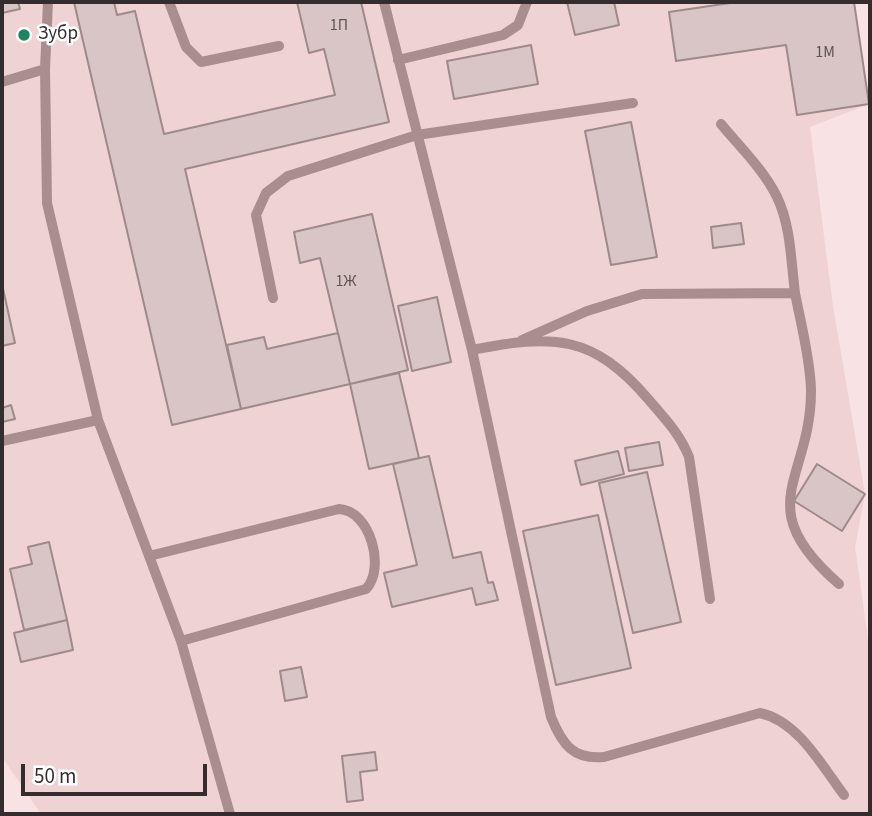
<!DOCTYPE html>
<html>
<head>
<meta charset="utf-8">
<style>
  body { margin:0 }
  #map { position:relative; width:872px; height:816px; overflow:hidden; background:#f8e2e3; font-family:"Source Sans 3",sans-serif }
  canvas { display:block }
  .frame { position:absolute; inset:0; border:4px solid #352d2d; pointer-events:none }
  .scale { position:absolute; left:21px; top:764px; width:186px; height:32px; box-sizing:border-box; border:4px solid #352d2d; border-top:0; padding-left:9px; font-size:21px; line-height:24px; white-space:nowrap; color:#352d2d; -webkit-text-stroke:5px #fff; paint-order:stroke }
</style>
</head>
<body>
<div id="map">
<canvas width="872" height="816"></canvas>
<div class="frame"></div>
<div class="scale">50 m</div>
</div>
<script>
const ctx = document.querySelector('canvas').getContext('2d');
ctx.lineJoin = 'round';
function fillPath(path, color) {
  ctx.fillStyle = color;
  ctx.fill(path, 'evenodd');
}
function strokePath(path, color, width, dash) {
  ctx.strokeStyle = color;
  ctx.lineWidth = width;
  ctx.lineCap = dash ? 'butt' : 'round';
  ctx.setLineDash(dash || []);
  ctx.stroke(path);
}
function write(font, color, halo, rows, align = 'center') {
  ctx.font = font + ' "Source Sans 3",sans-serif';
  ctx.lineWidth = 5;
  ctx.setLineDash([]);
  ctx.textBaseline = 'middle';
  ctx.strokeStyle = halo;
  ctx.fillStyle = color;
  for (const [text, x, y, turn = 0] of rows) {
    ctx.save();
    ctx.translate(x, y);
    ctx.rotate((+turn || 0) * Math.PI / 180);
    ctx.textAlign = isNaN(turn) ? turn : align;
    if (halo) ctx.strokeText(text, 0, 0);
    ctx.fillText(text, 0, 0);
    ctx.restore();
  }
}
fillPath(new Path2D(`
  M2,2h852l15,102 -59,23 23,179 32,188 -10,53 15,106v161h-829l-39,-57z`), '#efd2d3');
const building = new Path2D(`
  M2,2h16l2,7 -18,4z
  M74,2h40l3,13 18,-4 29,123 171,-39 -11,-46 -15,4 -12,-51h64l28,120 -204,47 56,240 -69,16z
  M567,2h47l5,23 -44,10z
  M737,2h117l15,102 -72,11 -11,-70 -110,16 -7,-49z
  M531,45l7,39 -84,15 -7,-38z
  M631,122l26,135 -46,8 -26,-134z
  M372,214l36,156 -58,14 -30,-126 -20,5 -6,-31z
  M741,223l3,21 -31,4 -2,-21z
  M2,284l13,59 -13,3z
  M437,297l14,65 -39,9 -14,-65z
  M338,333l12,51 -109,25 -14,-64 37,-8 3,12z
  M399,373l20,85 -50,11 -19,-85z
  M11,405l4,14 -13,3v-14z
  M659,442l4,23 -34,6 -4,-23z
  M618,451l6,23 -43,11 -6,-24z
  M429,456l24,102 28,-6 7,31 5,-1 5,18 -22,5 -4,-17 -80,19 -8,-34 33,-8 -24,-101z
  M817,464l48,30 -23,37 -48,-30z
  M647,472l34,150 -48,11 -34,-150z
  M598,515l33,153 -75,17 -33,-154z
  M49,542l18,78 -43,10 -14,-61 22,-5 -4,-17z
  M67,620l6,30 -52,12 -7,-29z
  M301,667l6,30 -22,4 -5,-30z
  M375,752l2,18 -17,2 3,28 -16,2 -5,-46z`);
fillPath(building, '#dac5c6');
strokePath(building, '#9e8a8b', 2);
strokePath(new Path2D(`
  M48,2l-3,67 2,134 51,217 83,221 49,173
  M169,2l17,45 15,15 78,-16
  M384,2l88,348 79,367c11,27 22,43 53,40l156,-44c38,8 62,53 84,82
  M398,60l105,-25 15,-10 9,-23
  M2,82l43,-13
  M721,124c19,23 43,46 56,73 14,29 14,65 18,96
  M273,298l-17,-83 10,-22 22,-17 129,-41 216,-32
  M522,340l65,-29 55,-17 153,-1c6,31 15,65 16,96 1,91 -63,116 28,195
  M472,350c81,-16 121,-16 177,50 16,19 31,34 40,57l21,142
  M2,441l96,-21
  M149,556l190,-47c31,1 47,59 27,80l-185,52`), '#aa8d8f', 10);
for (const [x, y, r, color] of [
  [24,35,7,"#1e8561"]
]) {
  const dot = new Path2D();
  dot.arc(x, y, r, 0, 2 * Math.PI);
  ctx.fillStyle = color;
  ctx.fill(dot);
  strokePath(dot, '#fff', 2.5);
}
write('16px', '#5e5353', null, [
  ["1П",339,26],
  ["1М",825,53],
  ["1Ж",346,282]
]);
write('19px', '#352d2d', '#fff', [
  ["Зубр",38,35]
], 'left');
</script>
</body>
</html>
